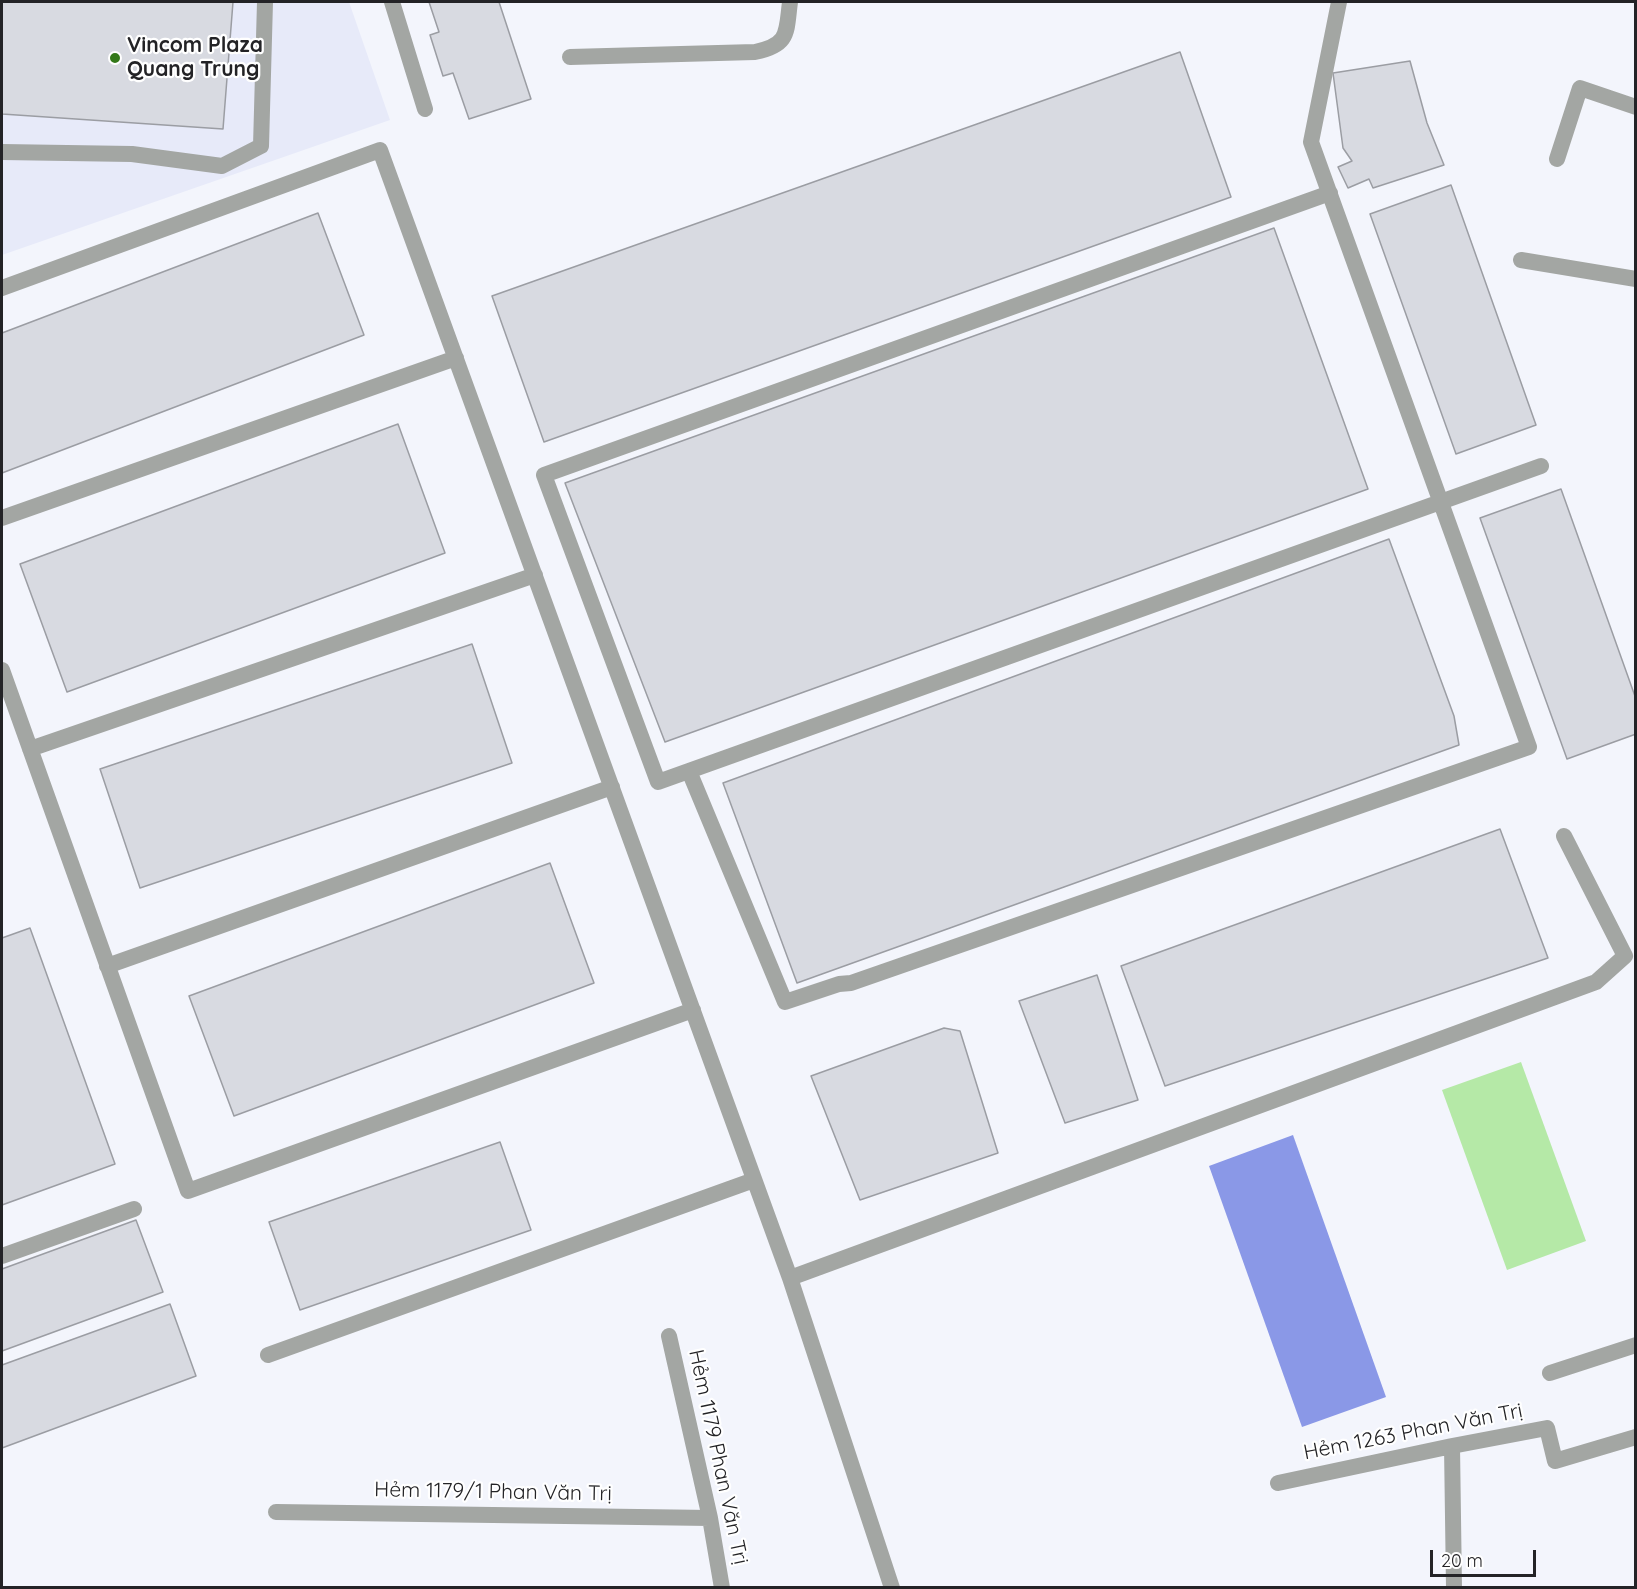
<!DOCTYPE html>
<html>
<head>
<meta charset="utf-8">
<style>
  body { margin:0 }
  #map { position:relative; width:1637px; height:1589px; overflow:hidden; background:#f3f5fc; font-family:Quicksand,sans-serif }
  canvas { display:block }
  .frame { position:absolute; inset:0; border:3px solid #232326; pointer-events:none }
  .scale { position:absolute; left:1430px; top:1550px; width:106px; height:27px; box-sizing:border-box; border:3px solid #232326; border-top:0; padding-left:8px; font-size:18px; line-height:21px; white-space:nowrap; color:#232326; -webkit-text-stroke:4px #fff; paint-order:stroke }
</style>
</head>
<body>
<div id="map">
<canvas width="1637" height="1589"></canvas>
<div class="frame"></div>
<div class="scale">20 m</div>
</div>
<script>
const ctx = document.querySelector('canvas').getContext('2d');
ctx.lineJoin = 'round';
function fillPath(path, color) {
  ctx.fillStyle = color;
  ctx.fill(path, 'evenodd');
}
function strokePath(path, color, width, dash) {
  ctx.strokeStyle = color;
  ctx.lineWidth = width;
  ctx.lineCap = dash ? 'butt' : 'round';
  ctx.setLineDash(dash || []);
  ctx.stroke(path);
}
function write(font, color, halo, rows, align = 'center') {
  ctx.font = font + ' Quicksand,sans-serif';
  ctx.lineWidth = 4.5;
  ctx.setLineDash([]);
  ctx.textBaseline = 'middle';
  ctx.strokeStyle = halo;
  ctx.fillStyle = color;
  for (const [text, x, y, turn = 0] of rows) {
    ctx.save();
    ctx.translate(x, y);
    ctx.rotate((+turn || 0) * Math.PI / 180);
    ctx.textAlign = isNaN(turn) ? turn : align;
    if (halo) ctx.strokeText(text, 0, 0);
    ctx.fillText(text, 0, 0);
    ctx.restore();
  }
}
fillPath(new Path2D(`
  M2,2h347l41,118 -388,135z`), '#e7eaf9');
fillPath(new Path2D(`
  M1521,1062l65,179 -79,29 -65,-180z`), '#b5e9a7');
fillPath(new Path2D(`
  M1293,1135l93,262 -84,30 -93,-261z`), '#8a98e7');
const building = new Path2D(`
  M2,2h231l-10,127 -221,-15z
  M429,2h70l32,97 -62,20 -16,-46 -10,3 -13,-41 9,-3z
  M1180,52l51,145 -687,245 -52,-146z
  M1410,61l17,62 17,42 -71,23 -4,-9 -21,9 -10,-21 14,-6 -9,-13 -10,-75z
  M1451,185l85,240 -80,29 -86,-240z
  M318,213l46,122 -362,138v-140z
  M1274,228l94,261 -703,253 -100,-259z
  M398,424l47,129 -378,139 -47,-128z
  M1561,489l75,210v35l-69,25 -87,-241z
  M1389,539l65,177 5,29 -662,238 -74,-200z
  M472,644l40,119 -372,125 -40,-119z
  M1500,829l48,129 -383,128 -44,-120z
  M550,863l44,120 -360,133 -45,-120z
  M30,928l85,236 -113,41v-267z
  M1097,975l41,125 -73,23 -46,-122z
  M944,1028l16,3 38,122 -138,47 -49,-124z
  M500,1142l31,88 -231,80 -31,-88z
  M136,1220l27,72 -161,59v-82z
  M170,1304l26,72 -194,72v-83z`);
fillPath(building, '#d8dae1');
strokePath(building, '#9b9da3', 1.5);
strokePath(new Path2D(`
  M392,2l33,107
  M570,57l185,-5c35,-7 31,-20 35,-50
  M2,152l130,2 90,12 39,-20 4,-144
  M1557,159l23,-71 56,19
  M1330,193l-786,282 114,307 883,-316
  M1521,260l115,19
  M2,288l378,-138 410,1128 102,310
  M2,518l454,-160
  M2,670l186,521 505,-181
  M30,749l505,-174
  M689,771l96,231 54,-18 12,-1 678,-236 -218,-605 28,-140
  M107,966l505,-179
  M2,1256l132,-47
  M790,1278l806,-296 29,-26 -61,-120
  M268,1355l486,-175
  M1550,1373l86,-28
  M1452,1446l2,142
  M1278,1483l174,-37 95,-18 8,33 81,-24`), '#a3a6a3', 16);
strokePath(new Path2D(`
  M669,1336l41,182 12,70
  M276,1512l434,6`), '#a3a6a3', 16);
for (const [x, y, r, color] of [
  [115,58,6,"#337819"]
]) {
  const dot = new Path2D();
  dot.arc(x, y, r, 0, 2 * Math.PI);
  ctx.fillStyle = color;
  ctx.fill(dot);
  strokePath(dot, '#fff', 2);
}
write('bold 21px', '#232326', '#fff', [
  ["Vincom Plaza",127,46],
  ["Quang Trung",127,70]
], 'left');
write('21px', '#232326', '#fff', [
  ["Hẻm 1263 Phan Văn Trị",1413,1432,-11],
  ["Hẻm 1179 Phan Văn Trị",718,1457,78],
  ["Hẻm 1179/1 Phan Văn Trị",493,1492,1]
]);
</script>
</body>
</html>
